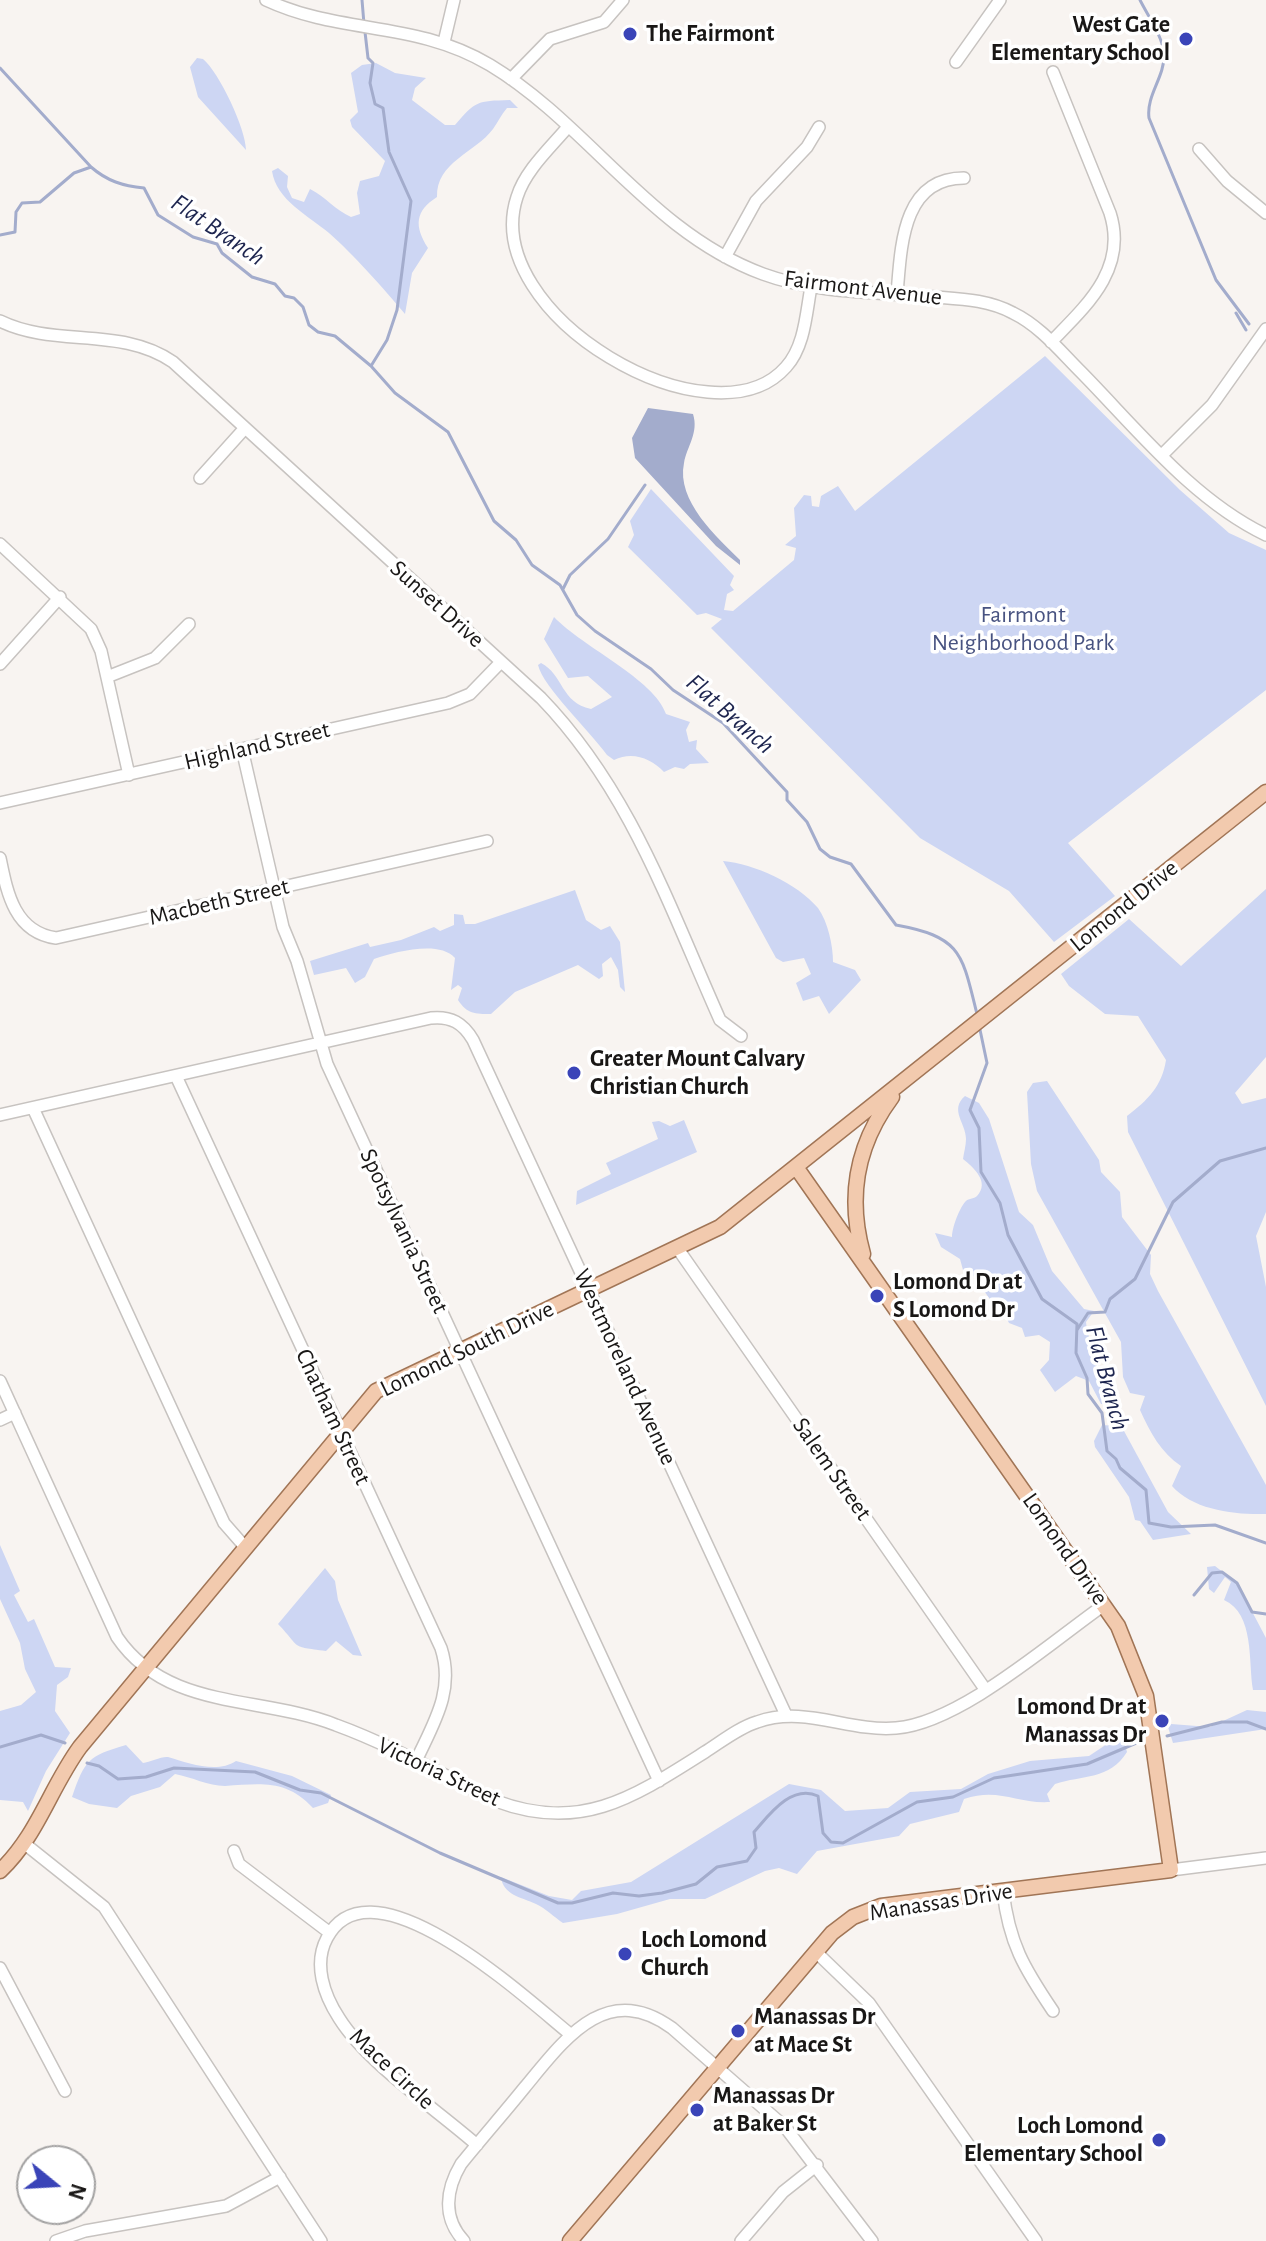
<!DOCTYPE html>
<html>
<head>
<meta charset="utf-8">
<style>
  body { margin:0 }
  #map { position:relative; width:1266px; height:2241px; overflow:hidden; background:#f8f4f1; font-family:"Alegreya Sans",sans-serif }
  canvas { display:block }
  .north { position:absolute; left:16px; top:2145px; width:80px; height:80px; box-sizing:border-box; background:#fff; border:2px solid #a3a2a2; border-radius:50%; rotate:108deg; font-size:22px; font-weight:700; line-height:32px; text-align:center; color:#191716 }
  .north::after { content:''; display:block; margin:auto; width:28px; height:36px; background:#3a44b8; clip-path:polygon(50% 0,100% 100%,50% 72%,0 100%) }
</style>
</head>
<body>
<div id="map">
<canvas width="1266" height="2241"></canvas>
<div class="north">N</div>
</div>
<script>
const ctx = document.querySelector('canvas').getContext('2d');
ctx.lineJoin = 'round';
function fillPath(path, color) {
  ctx.fillStyle = color;
  ctx.fill(path, 'evenodd');
}
function strokePath(path, color, width, dash) {
  ctx.strokeStyle = color;
  ctx.lineWidth = width;
  ctx.lineCap = dash ? 'butt' : 'round';
  ctx.setLineDash(dash || []);
  ctx.stroke(path);
}
function write(font, color, halo, rows, align = 'center') {
  ctx.font = font + ' "Alegreya Sans",sans-serif';
  ctx.lineWidth = 7;
  ctx.setLineDash([]);
  ctx.textBaseline = 'middle';
  ctx.strokeStyle = halo;
  ctx.fillStyle = color;
  for (const [text, x, y, turn = 0] of rows) {
    ctx.save();
    ctx.translate(x, y);
    ctx.rotate((+turn || 0) * Math.PI / 180);
    ctx.textAlign = isNaN(turn) ? turn : align;
    if (halo) ctx.strokeText(text, 0, 0);
    ctx.fillText(text, 0, 0);
    ctx.restore();
  }
}
fillPath(new Path2D(`
  M197,58l6,1c16,13 43,70 43,91l-48,-53 -8,-30z
  M376,63l19,10 31,5 -11,10 -3,12 33,25h10c21,-24 21,-24 55,-25l8,8h-11c-6,7 -9,14 -14,21 -18,24 -57,33 -56,68 -22,14 -23,29 -9,51l-16,25 -7,41c-20,-24 -53,-61 -76,-81 -20,-17 -53,-33 -57,-62l6,-3 10,8 -1,11 5,11 12,4 6,-13c16,8 25,21 41,28l9,-3 -3,-21 3,-12 19,-5 6,-15 -33,-34 -2,-7 8,-8 -7,-39 11,-8z
  M1045,356l135,134 49,43 37,17v140l-198,153 47,53 -61,46 -45,-51 -89,-53 -209,-210 11,-9 -16,-6 -9,2 -69,-68 6,-12 -4,-14 21,-32 83,87 -4,9 4,5 -7,4 -3,16 9,1 61,-51 2,-12 -11,-3 11,-9 -2,-28 10,-13 7,1 1,10 7,1 2,-11 17,-10 17,25z
  M554,617c30,31 100,62 112,97l24,8 -4,8 3,12 8,-2 -1,9 13,14 -19,1 -6,5 -9,-2 -11,5c-13,-14 -32,-21 -50,-12l-7,-5c-17,-24 -64,-68 -69,-90l3,-2c22,11 20,40 50,46l21,-12 -24,-21 -20,2 -24,-39z
  M723,861c31,3 74,22 95,47 10,14 15,38 15,54l22,8 6,10 -32,34 -10,-18 -16,5 -7,-18 15,-9 -7,-16 -21,4 -7,-4z
  M1266,889v168l-31,36 7,11 24,-6v114l-10,24 10,51v119l-138,-274 -1,-16c21,-16 35,-30 39,-56l-28,-44 -33,-2 -36,-28 -8,-12 68,-55 52,47z
  M575,890l11,30 15,10 9,-4 10,16 5,50 -5,-5 -2,-17 -7,-13 -9,7 1,12 -4,3 -21,-14 -63,27 -24,22c-16,0 -24,0 -33,-14l4,-12 -4,-3 -7,5 4,-32c-16,-18 -60,-6 -81,1l-9,18 -10,6 -9,-15 -32,7 -4,-14 58,-18 2,4 31,-7 33,-13 6,4 14,-6v-11l9,1 2,9h10z
  M1047,1081l52,79 2,12 19,20 2,25 29,38 -1,19 8,17 108,194v29c-31,1 -73,-4 -94,-28l9,-20c-20,-13 -31,-34 -41,-56l5,-14 -15,-3 -7,-16 -2,-35 -84,-151 -6,-27 -4,-72 6,-9z
  M965,1096l14,7 10,16 30,93 14,13 19,46 32,38 10,2 -8,11 1,9 26,74 -12,-1 -12,-23 -13,-5 -21,16 -15,-22 9,-10 1,-18 -11,-7 -14,2 -3,-9 -13,-5 -4,-8 -3,1 -33,-46h-6l-3,-11 -19,-12 -6,-14 17,4c0,-9 7,-28 13,-35 3,-4 9,-3 12,-6 13,-14 -3,-28 -14,-37 1,-7 3,-14 3,-20 0,-16 -17,-29 -1,-43z
  M684,1120l13,32 -121,53 1,-14 34,-17 -5,-11 52,-24 -6,-17 7,-1 11,5z
  M1102,1425l15,1 7,5 44,81 23,22 -38,6 -13,-19 -5,-1 -6,-23 -34,-50 -1,-6z
  M0,1545l20,46 -6,4 14,27 6,-3 21,48 16,1 -3,9 -11,8 -2,26 15,22 -24,38 -18,40 -5,-9 -23,-2v-89l21,-6 15,-13 -11,-23 -5,-26 -20,-44z
  M1215,1566l22,17 29,55v52h-13c-5,-28 2,-76 -29,-90l7,-18 -6,-5 -11,16 -5,-4 -2,-22z
  M325,1568l10,13 3,19 24,56 -9,-1 -17,-14 -10,10c-37,-5 -24,-2 -48,-27z
  M1247,1710l19,2v17l-93,14 -5,-16 3,-3 39,3z
  M1113,1740l11,1 3,11c-17,28 -45,23 -72,32l-8,10 3,8c-34,2 -51,-15 -86,-3l-5,13 -49,12 -11,12 -82,15 -20,23 -18,-6 -14,3 -60,28h-35l-53,15 -54,9c-9,-6 -18,-15 -27,-19 -15,-7 -33,-9 -35,-27l48,19 23,4 9,-9 50,-9 158,-98 32,6 24,21 43,-3 22,-16 51,-3 27,-15 42,-13 59,-5z
  M126,1745l17,18c7,-1 19,-7 25,-6 20,6 49,17 68,4l56,15 39,19 -3,8 -15,5c-27,-29 -52,-24 -88,-22 -17,0 -33,-9 -50,-12l-15,13 -29,9 -14,12 -28,-4 -17,-7c13,-37 16,-41 54,-52z`), '#cdd6f3');
fillPath(new Path2D(`
  M648,408l45,6c6,19 -6,32 -9,49 -8,38 33,74 56,97v5l-24,-19 -81,-88 -3,-20z`), '#a3accc');
strokePath(new Path2D(`
  M362,0l2,24
  M1140,0c8,16 23,37 24,54 1,23 -18,41 -15,64l67,162 33,44
  M365,32l3,26 5,5 -3,20 5,21 8,4 6,44 22,49 -14,109 -10,30 -16,26
  M0,68l91,99c16,14 32,19 53,21l14,27 35,22 24,7 5,9 30,24 23,7 10,12 9,2 9,9 6,18 9,7 17,4 36,30 24,27 53,39 46,89 22,19 16,25 28,20 17,30 18,16 56,38 22,21 50,33 64,69v8l20,22 13,27 10,8 21,7 45,61c66,12 66,29 81,89
  M0,235l15,-3 1,-20 6,-9 18,-1 34,-29 17,-6
  M1236,313l10,17
  M563,589l7,-14 38,-36 37,-54
  M979,1025l8,38 -17,47 9,18 2,44 19,31 8,32 34,64 35,25 -1,29 11,25 1,16 14,19 5,38 9,8 4,9 26,22 3,33 22,4 44,-2 51,18
  M1077,1330l11,-17 17,-1 5,-13 25,-20 38,-77 47,-41 46,-13
  M1194,1595l18,-22 10,-1 15,11 15,29 14,2
  M1167,1736l55,-14h25l19,7
  M0,1747l41,-12 24,8
  M87,1763l12,3 19,13 28,-2 28,-9 81,4 45,18 21,3 119,60 118,50h14l41,-10 26,3 23,-3 34,-9 21,-17 30,-6 9,-13 -2,-16c15,-17 37,-48 64,-36l5,37 8,9 12,1 74,-41 36,-5 41,-19 93,-14 54,-23`), '#a3accc', 3);
const minor = new Path2D(`
  M266,0c75,35 148,20 224,65 98,59 161,168 273,209 54,20 116,18 173,23 26,2 53,3 77,16 27,13 47,38 68,59 56,57 112,128 185,163
  M444,42l10,-42
  M956,62l44,-62
  M511,79l39,-40 54,-17 19,-22
  M567,128c-18,21 -42,43 -50,69 -39,118 196,253 269,170 19,-21 20,-54 25,-80
  M1199,149l28,32 39,32
  M725,257l31,-56 51,-54 12,-20
  M897,294c4,-47 5,-116 67,-116
  M0,321c55,27 121,5 173,41l368,336c89,92 128,208 179,322l21,16
  M1051,342c35,-36 77,-73 59,-129l-57,-141
  M1163,454l49,-49 54,-76
  M200,478l45,-50
  M0,544l91,85 10,22 28,124
  M0,664l60,-67
  M107,677l48,-19 34,-34
  M242,749l41,178 14,34 30,103 332,717
  M0,803l448,-100 22,-9 31,-32
  M0,858c7,34 14,74 56,80l431,-97
  M176,1076l265,572c14,43 -8,76 -25,113
  M33,1108l191,415 21,24
  M0,1115l431,-97c20,-2 32,5 42,22l313,675
  M678,1249l307,440
  M0,1381l117,256c50,74 143,58 219,88 55,20 107,50 160,76 85,32 138,-4 209,-49 16,-10 33,-24 52,-30 48,-17 91,10 139,6 64,-5 155,-86 208,-123
  M0,1420l15,-7
  M25,1844l79,63 217,334
  M234,1851l5,13 91,69
  M1171,1870l95,-12
  M1003,1891c6,52 21,77 50,120
  M816,1952l53,51 167,238
  M0,1968l65,123
  M477,2145c-41,-36 -110,-82 -138,-127 -15,-23 -26,-54 -12,-80 44,-85 203,64 243,96
  M56,2241l29,-10 141,-25 54,-29
  M464,2241c-22,-23 -18,-52 -3,-77 21,-26 43,-51 64,-77 39,-47 81,-107 147,-59l113,99 87,114
  M741,2241l42,-49 34,-27`);
const major = new Path2D(`
  M863,1254c-16,-57 -6,-110 29,-157
  M0,1871c38,-36 50,-83 80,-124l296,-356 344,-164 546,-435
  M570,2241l262,-308 21,-16 28,-11 290,-36 -25,-174 -28,-70 -322,-459`);
strokePath(minor, '#c7c3c0', 14);
strokePath(major, '#a17556', 17);
strokePath(minor, '#fff', 11);
strokePath(major, '#f2caae', 14);
for (const [x, y, r, color] of [
  [630,34,8,"#3a44b8"],
  [1186,39,8,"#3a44b8"],
  [574,1073,8,"#3a44b8"],
  [877,1296,8,"#3a44b8"],
  [1162,1721,8,"#3a44b8"],
  [625,1954,8,"#3a44b8"],
  [738,2031,8,"#3a44b8"],
  [697,2110,8,"#3a44b8"],
  [1159,2140,8,"#3a44b8"]
]) {
  const dot = new Path2D();
  dot.arc(x, y, r, 0, 2 * Math.PI);
  ctx.fillStyle = color;
  ctx.fill(dot);
  strokePath(dot, '#fff', 3);
}
write('bold 24px', '#191716', '#fff', [
  ["West Gate",1170,25,"right"],
  ["Elementary School",1170,53,"right"],
  ["The Fairmont",646,34],
  ["Greater Mount Calvary",590,1059],
  ["Christian Church",590,1087],
  ["Lomond Dr at",893,1282],
  ["S Lomond Dr",893,1310],
  ["Lomond Dr at",1146,1707,"right"],
  ["Manassas Dr",1146,1735,"right"],
  ["Loch Lomond",641,1940],
  ["Church",641,1968],
  ["Manassas Dr",754,2017],
  ["at Mace St",754,2045],
  ["Manassas Dr",713,2096],
  ["at Baker St",713,2124],
  ["Loch Lomond",1143,2126,"right"],
  ["Elementary School",1143,2154,"right"]
], 'left');
write('24px', '#191716', '#fff', [
  ["Fairmont Avenue",863,288,7],
  ["Sunset Drive",437,604,42],
  ["Highland Street",257,746,-13],
  ["Macbeth Street",219,902,-13],
  ["Lomond Drive",1124,906,-39],
  ["Spotsylvania Street",404,1231,65],
  ["Lomond South Drive",467,1349,-26],
  ["Westmoreland Avenue",625,1367,65],
  ["Chatham Street",333,1417,65],
  ["Salem Street",832,1469,55],
  ["Lomond Drive",1065,1549,55],
  ["Victoria Street",439,1772,25],
  ["Manassas Drive",941,1902,-9],
  ["Mace Circle",392,2069,43]
]);
write('24px', '#485381', '#fff', [
  ["Fairmont",1023,615],
  ["Neighborhood Park",1023,643]
]);
write('italic 26px', '#1d254f', '#fff', [
  ["Flat Branch",218,230,34],
  ["Flat Branch",730,714,41],
  ["Flat Branch",1107,1378,75]
]);
</script>
</body>
</html>
